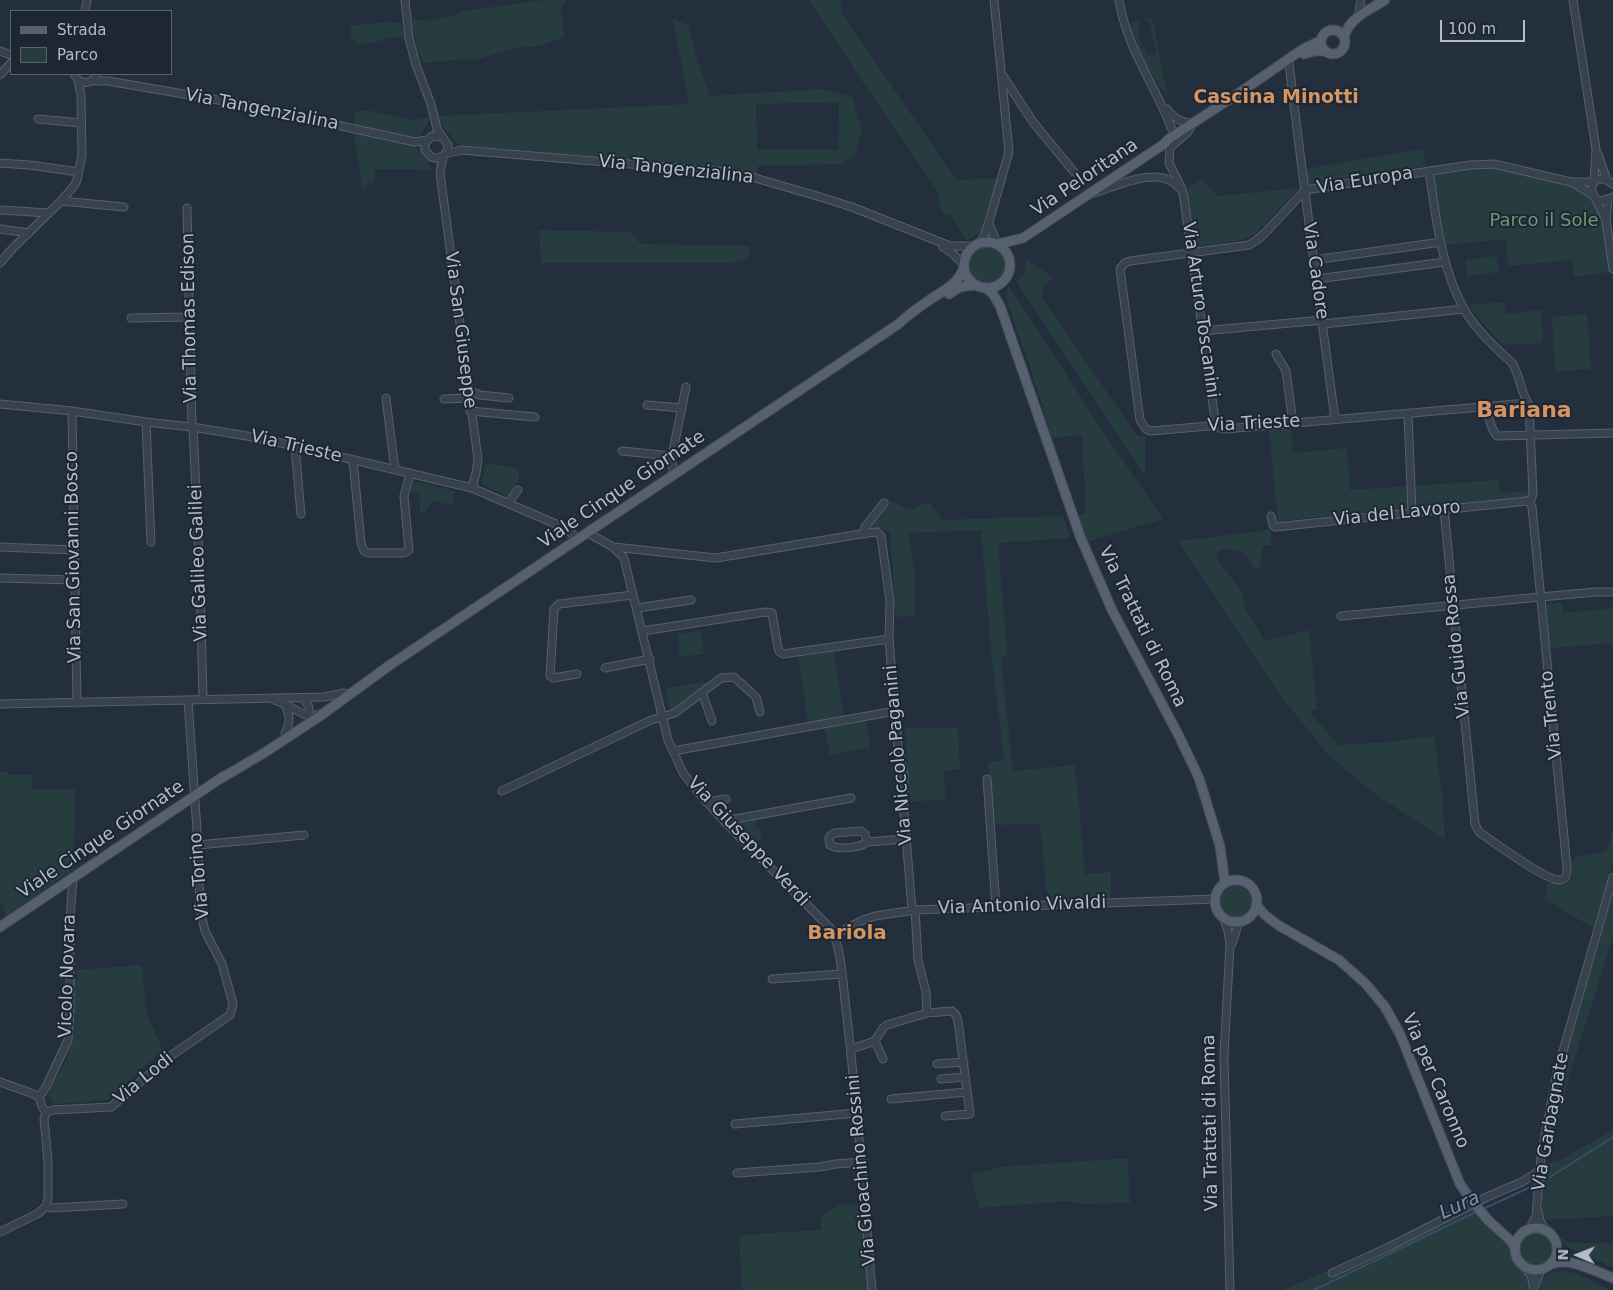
<!DOCTYPE html>
<html>
<head>
<meta charset="utf-8">
<style>
  body { margin:0 }
  #map { position:relative; width:1613px; height:1290px; overflow:hidden; background:#242f3e; font-family:"DejaVu Sans",sans-serif }
  canvas { display:block }
  .legend { position:absolute; left:10px; top:10px; width:162px; height:65px; box-sizing:border-box; background:#1d2633; border:1px solid #59626f; margin:0; padding:6px 9px; list-style:none; font-size:15px; color:#b4bcc9 }
  .legend li { display:flex; align-items:center; gap:10px; height:25px }
  .legend b { width:25px; border:1px solid #59626f }
  .north { position:absolute; left:1553px; top:1230px; width:50px; height:50px; -webkit-text-stroke:4px #1d2633; paint-order:stroke; rotate:271deg; font-size:14px; font-weight:700; line-height:20px; text-align:center; color:#b4bcc9 }
  .north::after { content:''; display:block; margin:auto; width:18px; height:22px; background:#b4bcc9; clip-path:polygon(50% 0,100% 100%,50% 72%,0 100%) }
  .scale { position:absolute; left:1440px; top:20px; width:85px; height:22px; box-sizing:border-box; border:2px solid #b4bcc9; border-top:0; padding-left:6px; font-size:15px; line-height:18px; white-space:nowrap; color:#b4bcc9; -webkit-text-stroke:4px #1d2633; paint-order:stroke }
</style>
</head>
<body>
<div id="map">
<canvas width="1613" height="1290"></canvas>
<ul class="legend">
<li><b style="height:6px;background:#56606e"></b>Strada</li>
<li><b style="height:14px;background:#263c3f"></b>Parco</li>
</ul>
<div class="north">N</div>
<div class="scale">100 m</div>
</div>
<script>
const ctx = document.querySelector('canvas').getContext('2d');
ctx.lineJoin = 'round';
function fillPath(path, color) {
  ctx.fillStyle = color;
  ctx.fill(path, 'evenodd');
}
function strokePath(path, color, width, dash) {
  ctx.strokeStyle = color;
  ctx.lineWidth = width;
  ctx.lineCap = dash ? 'butt' : 'round';
  ctx.setLineDash(dash || []);
  ctx.stroke(path);
}
function write(font, color, halo, rows, align = 'center') {
  ctx.font = font + ' "DejaVu Sans",sans-serif';
  ctx.lineWidth = 4;
  ctx.setLineDash([]);
  ctx.textBaseline = 'middle';
  ctx.strokeStyle = halo;
  ctx.fillStyle = color;
  for (const [text, x, y, turn = 0] of rows) {
    ctx.save();
    ctx.translate(x, y);
    ctx.rotate((+turn || 0) * Math.PI / 180);
    ctx.textAlign = isNaN(turn) ? turn : align;
    if (halo) ctx.strokeText(text, 0, 0);
    ctx.fillText(text, 0, 0);
    ctx.restore();
  }
}
fillPath(new Path2D(`
  M544,0h23l-6,7 3,30 -25,9 -25,2 -39,12 -11,-1 -41,4 -7,-19 -4,-25 14,2 22,-4 16,-6z
  M809,0h33l-1,10 2,5 112,163 5,2 39,-2 -15,49c-4,7 -10,10 -18,13l-15,-25 -9,-2 -5,-23 -77,-112z
  M673,19l15,6 11,40 11,31 113,-7 29,8 9,30v7l-6,21 -13,9 -84,2 -1,8 -29,-6 -269,-23 -20,-23v-6l250,-12zM839,102l-1,48h-81l-1,-46z
  M1146,19h5l2,4 15,76 -23,-37 -14,-34 1,-6 9,-2v2l-4,1 5,26h3l1,7 10,-2 -6,-33h-4z
  M384,22l17,1 3,15 -13,-1 -12,4 -21,4 -8,-8v-11z
  M356,111h15l43,9 16,-3 -3,8 -9,13 -63,-13 -2,-8z
  M354,133l61,14 10,11 7,12 -58,-1 1,12 -13,8z
  M1422,149l4,17 -118,19 -2,-16z
  M1494,164l76,21 20,12 9,14 5,15 6,46 -36,5 -2,-17 -64,6 -2,-27 -60,6 -14,-72z
  M1202,178l15,18 82,-8 -45,47 -13,5 -51,8 -5,-6 -7,-46z
  M539,230l91,2 11,12 109,2 -1,8 -5,6 -15,3h-188z
  M967 265a21 21 0 1 1 42 0a21 21 0 1 1-42 0Z
  M1497,256l2,16 -32,4 -2,-16z
  M1026,259l28,19 -10,7 -3,11 96,140h8v40l-129,-195 9,-9z
  M1009,286l89,138 65,95 -74,22 -12,-25 9,-3 -4,-78 -30,3 -23,-75 -21,-58 -2,-12z
  M1504,302l2,12 35,-4 2,33 -40,2 -25,-27 -9,-13z
  M1587,314l4,55 -36,2 -3,-54z
  M1291,425l2,28 54,-5 3,42 149,-10 1,13 28,-2 1,6 -251,24 -9,-93z
  M485,463l28,4 6,4v11l-3,2 -7,13 -26,-12 -1,-4z
  M413,481l42,10 -3,14 -20,-4 -6,10 -6,1 -1,-20 -10,1z
  M887,499l23,11 19,-8 13,18 121,-4 7,22 -72,5 9,110 -6,7 12,111 61,-6 3,18 8,91 26,-2v27l-63,4 -8,-79 -47,1 -5,-63 16,-2 -13,-110 -10,-120 -73,3 6,38 1,45 -19,1 -6,-84 -9,-5 -11,1 -3,-3z
  M1270,530l2,15 -10,1 -2,21 -6,2c-8,-12 -9,-19 -25,-20 -6,0 -8,0 -12,4l1,7 24,32 3,10 -2,3 22,36 44,-11 8,80 -8,1 29,34 51,-3 45,-6 8,55 3,49 -66,-43 -31,-25 -23,-21 -45,-56 -102,-154z
  M1562,602l1,11 42,-4 8,-3v37l-63,5 -4,-44z
  M700,630l4,24 -24,3 -3,-23z
  M834,651l10,65 -36,6 -10,-65z
  M712,681l-39,29 -3,-1 -5,-21z
  M866,721l4,27 -40,7 -5,-27z
  M905,728h53l2,41 -16,2 2,28 -36,3z
  M0,772h8l1,3h23v14l43,1 -2,79 -67,48 -4,-14 -2,1z
  M755,817v8l5,4 3,6 -6,9 -22,-23z
  M1613,831v31l-20,66 -48,-29 3,-17 8,2 16,-4v-16l3,-7 31,-5z
  M1220 902a16 16 0 1 1 32 0a16 16 0 1 1-32 0Z
  M1613,895v42l-41,130 -20,75 -6,9 18,-89z
  M142,965l4,47 17,38 -56,50 -53,4 -7,-9 20,-36 6,-27 -1,-51 6,-2 -2,-9z
  M1613,1130v86l-69,4 -2,-17 4,-40 11,-1z
  M1128,1158l2,45 -47,1 -17,-3 -87,7 -8,-33 28,-8z
  M843,1204l19,1 7,85h-127l-3,-55 82,-5 -1,-11 3,-2 -1,-3z
  M1468,1204l17,20 23,21 5,16 10,9 5,7 3,13h-249l52,-22z
  M1519 1249a17 17 0 1 1 34 0a17 17 0 1 1-34 0Z
  M1558,1237l11,6h44v24l-44,-19z
  M1556,1271c18,-2 39,12 55,19h-71c0,-12 6,-15 16,-19z`), '#263c3f');
strokePath(new Path2D(`
  M1542,1182l71,-45
  M1483,1209l54,-25
  M1314,1290l162,-78`), '#394c67', 2);
const minor = new Path2D(`
  M405,0l4,38 7,27 15,39 6,25 11,16c0,10 -8,15 -17,12l-6,-7v-7l7,-7 9,1
  M1119,0c8,50 39,89 55,135
  M1573,0l23,149 -2,33
  M85,11l2,-11
  M1359,12l2,-12
  M0,51l11,4
  M1289,63c14,119 30,237 46,356
  M74,74l4,6c7,5 15,2 19,-6
  M0,75l11,-12
  M1003,76l30,46 41,50
  M92,81h16l122,21 185,40 12,-2
  M1167,109c7,9 14,14 26,14
  M38,119l43,4
  M1191,127l-3,5 -18,16 -1,15 13,26 2,9 32,229
  M445,154l16,-4 265,22 29,6 62,18 35,11 98,39h24
  M1598,154l9,26
  M443,156l-3,17 38,286 -2,14 -4,15
  M0,163l29,2 50,7
  M1429,171c7,46 12,97 35,138 12,21 31,38 49,55 7,13 8,29 16,41l4,89 -3,9 2,4 35,361c0,6 0,11 -7,12 -12,2 -68,-39 -81,-48l-4,-8 -31,-315
  M1571,182l22,13
  M1613,184c-7,-5 -13,-8 -20,-1 -3,9 1,20 12,17 3,-1 5,-2 8,-3
  M1094,193c23,-7 66,-29 85,-5
  M1595,198l11,22
  M1608,199l-2,21 7,49
  M61,201l63,6
  M187,208l5,219
  M0,210l49,3
  M989,223l8,21
  M0,229l29,4
  M980,243l4,-7 5,-14 20,-70 -15,-152
  M943,247l9,6 12,12
  M1314,260l127,-18
  M0,263l12,-14 49,-48 13,-15 3,-6 5,-25 -1,-60 -3,-15
  M1317,279l128,-17
  M131,318l59,-1
  M1323,324l141,-15
  M1202,331l121,-11
  M1276,354l10,17 7,52
  M467,390l13,5 29,3
  M386,398l9,72
  M444,399l25,-1
  M1528,403l-303,26 -16,-3 -58,5 -5,-2 -6,-9 -20,-151 5,-6 5,-2 119,-16 8,-5 8,-7 40,-43 165,-25 24,-1 77,18h23
  M0,404l72,7 74,11 46,5 55,9 48,10 177,42 84,36 14,8 8,7
  M647,405l35,3
  M1487,407c0,7 5,24 10,29l116,-3
  M72,411l5,292
  M470,411l65,6
  M1408,413l4,100
  M146,422l5,120
  M193,427l7,151 3,121
  M295,446l6,68
  M622,451l50,5
  M353,460l8,83 3,8 4,2h36l5,-3 -5,-54 6,-22
  M674,474l-2,-9v-9l14,-69
  M508,503l10,-13
  M1271,516l2,9 2,2 252,-26 3,2
  M588,533l25,14 11,11 44,182 15,33 15,19 26,29 106,107c12,17 13,60 16,81 11,94 18,187 26,281
  M864,534l1,-7 19,-24
  M0,547l74,3
  M614,547l102,11 151,-25 10,-1 4,4 9,65 -1,38 9,107 6,29v37l8,98
  M0,578l74,2
  M637,608l54,-8
  M1341,616l199,-19 56,-5h17
  M643,631l122,-19 7,1 6,35 1,3 4,3 106,-15
  M605,668l45,-9
  M577,674l-24,4 -3,-2 4,-67 5,-5 74,-9
  M702,692l10,29
  M302,698c7,6 9,11 6,21
  M274,700c14,3 25,15 40,17l4,-3
  M284,703c6,12 7,18 1,30
  M0,704l324,-7 20,-4
  M673,751l222,-40
  M987,779l9,128
  M502,791l149,-71 24,-7 46,-35 13,-1 22,20 4,15
  M706,802l20,-3
  M724,821l127,-23
  M867,842l-2,-8 -4,-3 -26,2 -4,2 -2,3 1,7c7,5 31,3 37,-3l39,-3
  M198,845l106,-10
  M915,910l3,50 8,32 1,21
  M1224,919l4,12 2,13 -6,112 6,234
  M834,935l29,-15 12,-4 40,-6 300,-11
  M1232,944l7,-22
  M772,979l69,-5
  M875,1041l8,18
  M851,1049l24,-8 8,-13 4,-3 40,-12 25,-2 4,4 2,6 12,93 -25,2
  M937,1064l27,-2
  M941,1079l24,-2
  M0,1082l31,11 8,4 3,10 4,5
  M39,1097l7,-10 22,-47 2,-32v-89l3,-41
  M891,1099l76,-7
  M46,1112l7,-2 58,-3 61,-52 58,-40 3,-11 -11,-40 -17,-33 -5,-22 -2,-64 -10,-145
  M735,1124l122,-11
  M737,1173l82,-6 17,-3 25,-2
  M46,1206l5,2 72,-4
  M1538,1211l2,10 6,9
  M1526,1231l5,-5 5,-10 5,-59 16,-85 56,-195
  M0,1232l39,-19 7,-7 2,-7v-38l-4,-42 2,-7
  M1525,1268l6,7 3,15
  M1332,1273l59,-27 98,-50 33,-14 17,-11
  M1534,1288l7,-18`);
const major = new Path2D(`
  M1321 42a12 12 0 1 1 24 0a12 12 0 1 1-24 0Z
  M1344,37c5,-19 25,-27 41,-37
  M1304,54l11,-3h9
  M964 265a23 23 0 1 1 46 0a23 23 0 1 1-46 0Z
  M998,244l25,-6 141,-94 6,-6 69,-45 64,-44 17,-8
  M986,288l7,6 7,12 80,230 32,74 67,126 20,42 21,68 5,37
  M949,294l11,-7 15,-2
  M220,779l44,-26 56,-37 70,-51 507,-340c11,-10 22,-18 34,-26 15,-10 27,-15 33,-32
  M1215 901a21 21 0 1 1 42 0a21 21 0 1 1-42 0Z
  M1256,905l9,10 13,10 61,35 27,24 19,23 15,27 60,150 12,17
  M0,927l224,-151
  M1488,1220l23,21 4,7
  M1515 1249a21 21 0 1 1 42 0a21 21 0 1 1-42 0Z
  M1551,1264c20,-7 43,7 62,14`);
strokePath(minor, '#565f6c', 9);
strokePath(major, '#414a57', 11);
strokePath(minor, '#38414e', 7);
strokePath(major, '#56606e', 9);
const majorBridge = new Path2D(`
  M1472,1201l16,19`);
strokePath(majorBridge, '#414a57', 11, []);
strokePath(majorBridge, '#56606e', 9);
write('18px', '#b4bcc9', '#1d2633', [
  ["Via Tangenzialina",262,110,11],
  ["Via Tangenzialina",676,170,6],
  ["Via Peloritana",1085,178,-34],
  ["Via Europa",1365,181,-9],
  ["Via Cadore",1315,271,82],
  ["Via Arturo Toscanini",1200,310,82],
  ["Via Thomas Edison",190,318,-91],
  ["Via San Giuseppe",460,330,83],
  ["Via Trieste",1254,424,-3],
  ["Via Trieste",296,447,13],
  ["Viale Cinque Giornate",622,490,-34],
  ["Via del Lavoro",1397,514,-6],
  ["Via San Giovanni Bosco",74,557,-91],
  ["Via Galileo Galilei",199,563,-92],
  ["Via Trattati di Roma",1142,627,64],
  ["Via Guido Rossa",1457,646,-96],
  ["Via Trento",1552,715,-96],
  ["Via Niccolò Paganini",899,755,-95],
  ["Viale Cinque Giornate",101,840,-34],
  ["Via Giuseppe Verdi",748,842,47],
  ["Via Torino",200,876,-95],
  ["Via Antonio Vivaldi",1022,906,-2],
  ["Vicolo Novara",68,976,-88],
  ["Via Lodi",144,1079,-39],
  ["Via per Caronno",1435,1081,67],
  ["Via Garbagnate",1551,1122,-80],
  ["Via Trattati di Roma",1211,1123,-91],
  ["Via Gioachino Rossini",862,1170,-95]
]);
write('18px', '#6b9a76', '#1d2633', [
  ["Parco il Sole",1544,221]
]);
write('bold 19px', '#d59563', '#1d2633', [
  ["Cascina Minotti",1276,98]
]);
write('italic 19px', '#7c92b1', '#1d2633', [
  ["Lura",1460,1206,-25]
]);
write('bold 20px', '#d59563', '#1d2633', [
  ["Bariola",847,934]
]);
write('bold 22px', '#d59563', '#1d2633', [
  ["Bariana",1524,411]
]);
</script>
</body>
</html>
